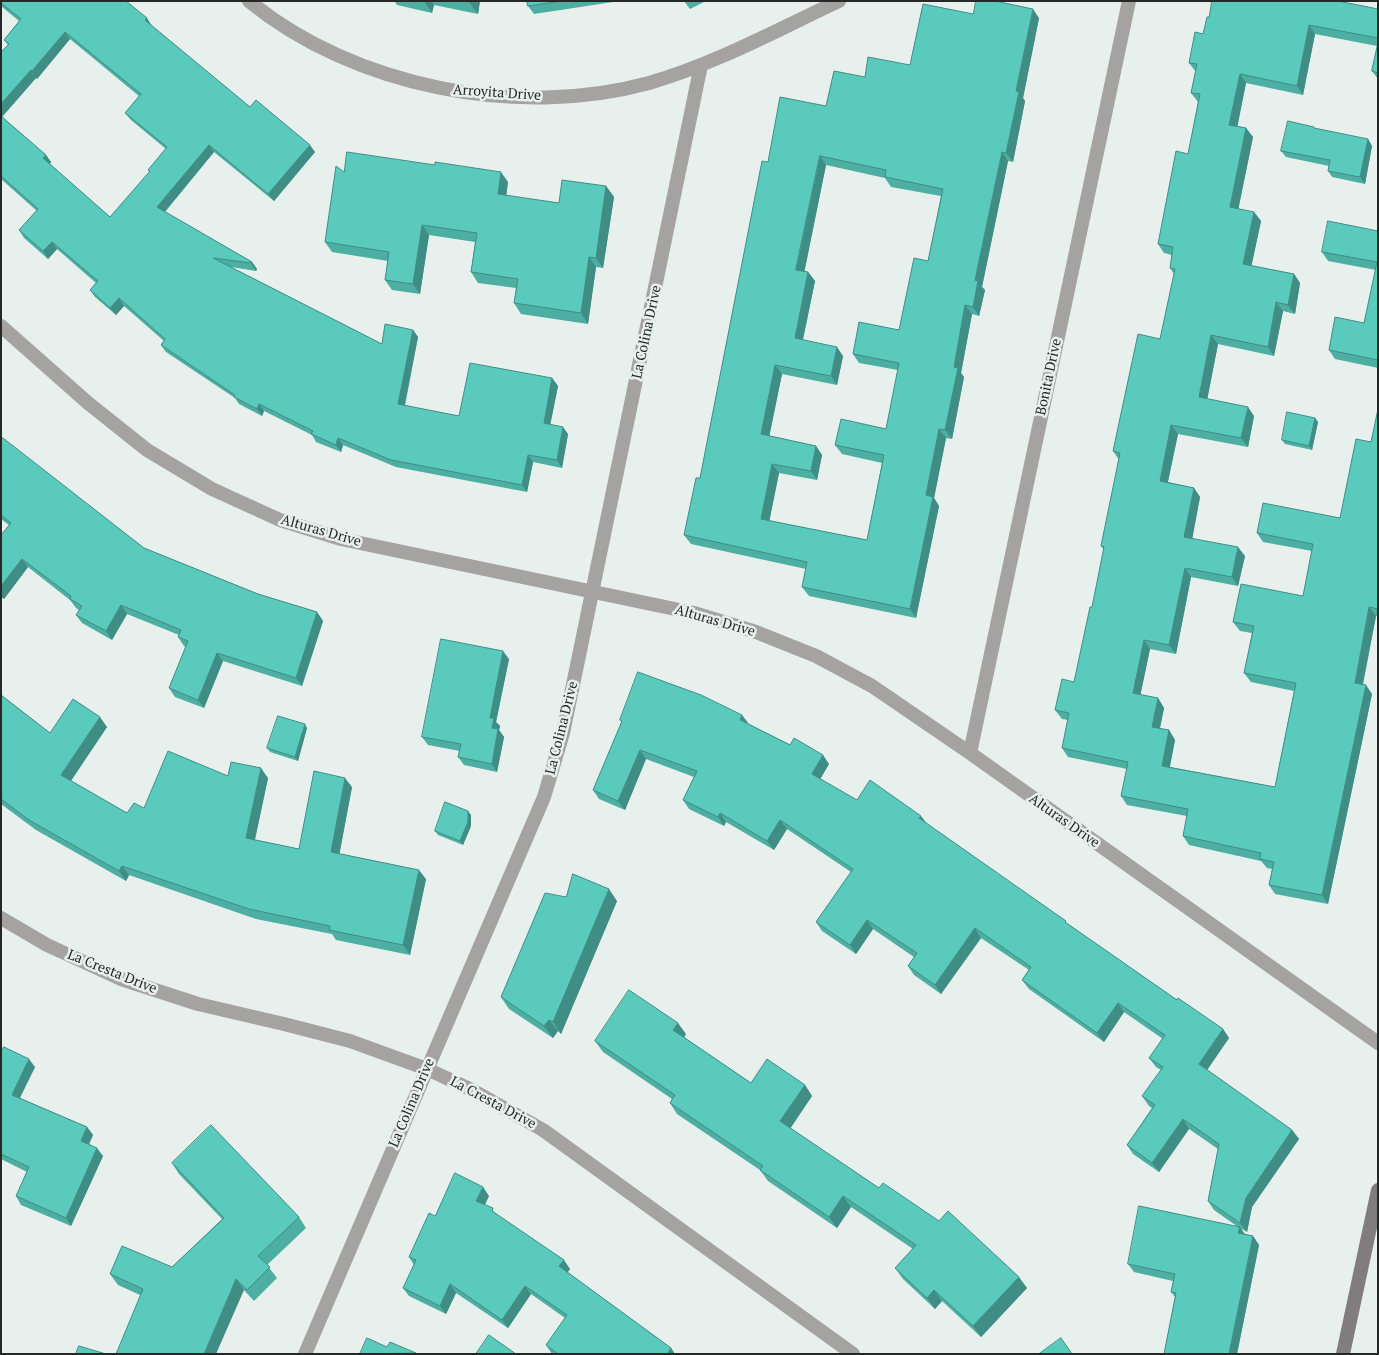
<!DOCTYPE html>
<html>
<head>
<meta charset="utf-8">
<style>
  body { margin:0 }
  #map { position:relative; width:1379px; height:1355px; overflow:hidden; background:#e8f0ee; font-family:"PT Serif",serif }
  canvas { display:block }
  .frame { position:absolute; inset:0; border:2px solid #252827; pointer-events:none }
</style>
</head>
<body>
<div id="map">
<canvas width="1379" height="1355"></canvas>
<div class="frame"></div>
</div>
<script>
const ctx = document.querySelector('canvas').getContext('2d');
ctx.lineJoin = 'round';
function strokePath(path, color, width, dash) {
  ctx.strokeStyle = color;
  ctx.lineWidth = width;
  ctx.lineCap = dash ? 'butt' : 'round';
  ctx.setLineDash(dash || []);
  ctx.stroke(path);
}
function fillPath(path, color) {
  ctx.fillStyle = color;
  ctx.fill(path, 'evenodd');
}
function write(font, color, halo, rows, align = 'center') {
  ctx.font = font + ' "PT Serif",serif';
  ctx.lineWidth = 5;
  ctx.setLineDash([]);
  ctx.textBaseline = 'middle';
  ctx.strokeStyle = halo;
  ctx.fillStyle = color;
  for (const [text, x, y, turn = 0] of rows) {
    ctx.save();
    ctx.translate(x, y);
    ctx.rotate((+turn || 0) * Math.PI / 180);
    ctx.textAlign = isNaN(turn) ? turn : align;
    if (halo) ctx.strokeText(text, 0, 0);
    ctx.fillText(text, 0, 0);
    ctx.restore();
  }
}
strokePath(new Path2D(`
  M249,1c105,86 269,118 400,82 66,-19 128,-53 190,-82
  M1,326l87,77 59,47 65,39 68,31 61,19 353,74 62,19 60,24 56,30 98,67 408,290
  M970,753l159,-752
  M1,918l46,27 74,34 77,25 86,20 66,17 77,28 45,21 71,40 310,224
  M305,1354l239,-557 19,-64 138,-668`), '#a5a2a2', 14);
strokePath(new Path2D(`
  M1343,1354l35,-164`), '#817d7e', 14);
fillPath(new Path2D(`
  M1,1l151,25 98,81 65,45 -41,49 -60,-49 -49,60 87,50 5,7 -1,2 -25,-4 151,77 31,-14 5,7 -13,69 54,10 93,-38 6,8 -8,39 18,9 -6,34 -29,-6 -6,30 -131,-25 -53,-22 -2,7 -25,-10 -4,-7 -48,-24 -2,5 -23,-12 -4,-6 -69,-46 -5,-7 3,-4 -40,-35 -8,9 -21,-18 -5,-7 6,-7 -39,-34 -9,10 -24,-21 -5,-8 18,-19 -36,-32v-127l7,-7 -4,-5 15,-19 -18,-15zM70,39l69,57 -14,17 6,7 35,29 -18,21 2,2 -40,45 -60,-53 1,-2 -5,-7 -44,-38 34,-39 1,1z
  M394,1h86l-2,13 -44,-9 -2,8 -35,-8z
  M527,1h93l-86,13 -6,-8z
  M684,1h22l-16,8z
  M1378,9v70l-6,-8 5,-25 -62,-12 -12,61 -57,-12 -9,43 9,2 7,9 -15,72 16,3 7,9 -10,45 43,8 6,9 -5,31 -12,-3 -9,45 -56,-12 -11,55 47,17 -6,31 -70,-13 -10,48 26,6 6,9 -8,41 53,18 -7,30 -47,-9 -15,77 -26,-5 -10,46 18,3 6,10 -4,21 9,1 6,10 -5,27 105,20 19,-96 -43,-9 -7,-9 8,-40 -12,-2 -7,-9 70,-26 9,-45 -49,-9 -6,-9 83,-15 31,-76 7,-33v207h-2l-13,69 9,9 -44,210 -53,-10 -6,-9 3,-16 -5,-1 -6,-7 -72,-16 -6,-9 4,-20 -60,-11 -6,-9 6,-27 -59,-12 -6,-9 6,-28 -6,-1 -7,-9 19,-28 18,-75 12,-57 -3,-4 18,-86 -6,-9 47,-112 14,-65 -4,-6 2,-13 -8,-2 -6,-9 30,-90 10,-52 -7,-9 5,-21 -7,-9 14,-29 6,-17z
  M973,14l66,4 -16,80 2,3 -12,61 -5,-1 -26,126 3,3 -6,26 -7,-2 -11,59 3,4 -12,62 -6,-1 -12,60 5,8 -23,112 -107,-22 -7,-9 4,-18 -115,-25 -7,-9 16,-57 68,-316 58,-56 39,-29 45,-12zM826,165l59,13 6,9 50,9 -13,65 -29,69 -46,24 6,9 39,7 -12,59 -51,16 7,9 40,9 -15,77 -98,-19 10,-48 38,7 5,-25 -6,-9 -47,-10 13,-62 55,11 6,-29 -40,-16 12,-59 -7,-9 -4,-1z
  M1368,139l4,7 -7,38 -33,-7 -4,-6 1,-5 -43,-9 -5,-6z
  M344,172l164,10 -2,14 53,7 47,-17 8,11 -11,71 -7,-1 -8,57 -67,-10 -7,-11 2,-15 -38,-5 -7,-11 4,-30 -46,-7 -9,59 -28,-4 -7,-10 3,-19 -56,-9 -7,-10z
  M1378,231v137l-43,-9 -6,-9 35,-27 12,-53 -48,-9 -6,-9z
  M1315,418l3,4 -6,28 -27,-6 -3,-4z
  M1,441l143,107 114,46 59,18 6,9 -21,65 -79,-25 -19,47 -29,-11 -6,-9 17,-41 -2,-1 -6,-9 1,-2 -52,-21 -15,26 -30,-17 -6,-8 3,-5 -3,-2 -6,-8 -42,-33 -24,32 -3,-2v-62l8,-10 -8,-6z
  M509,659l-13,63 4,4 -1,4 5,7 -7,35 -33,-7 -6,-8 2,-6 -32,-6 -6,-8z
  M1,695l49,38 57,-6 -36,54 56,32 17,-5 84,-32 40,2 -13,62 44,9 53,-62 -13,67 87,25 -16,76 -74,-15 -4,-6 -76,-15 -127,-44 -3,6 -90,-51 -35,-26z
  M620,720l129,4 80,40 -9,15 37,21 69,23 142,101 109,76 46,29 6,9 -22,32 85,60 7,9 -47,68 -5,25 -7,-4 5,6 8,2 6,9 -22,109h-73l11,-57 -4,-5 2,-11 -39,-9 -6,-8 110,-37 -24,-17 -6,-9 10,-52 -29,-20 -30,43 -26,-18 -6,-9 25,-37 -3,-2 -7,-10 19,-26 -5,-3 -7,-9 14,-19 -39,-27 -20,30 -75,-53 -7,-9 7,-10 -48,-32 -40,56 -27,-19 -6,-9 6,-9 -41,-28 -17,25 -34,-23 -6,-9 35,-50 -64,-43 -13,21 -48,-28 -2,4 -35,-17 -6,-9 11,-23 -48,-18 -21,51 -26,-11 -6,-9 29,-68z
  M307,728l-9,33 -28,-9 -3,-4z
  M471,815v11l-8,19 -25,-10 -3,-4z
  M566,897l51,4 -56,133 -3,-3 -5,7 -44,-29 -8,-12z
  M686,1034l-2,3 67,46 54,2 7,11 -22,32 237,160 -46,49 -39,-36 -7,8 -32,-30 -8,-11 18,-19 -62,-42 -14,21 -69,-47 -8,-11 -83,-56 -7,-11 2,-4 -69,-47 -8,-11z
  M1,1052l34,15 -15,31 67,29 6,8 -4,9 14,12 -32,70 -50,-21 -5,-9 11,-24 -26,-13z
  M172,1163l127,54 7,11 -39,37 10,13 -23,23 -10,-11 -104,5 -22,-10 -8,-11 62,-7 50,-48 -43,-45z
  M489,1196l-4,9 13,10 72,54 -3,3 104,76 4,6h-123l-6,-9 19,-27 -34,-24 -23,34 -52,-35 -10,21 -37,-18 -6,-8 11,-23 -5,-8 26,-41z`), '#4daea2');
fillPath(new Path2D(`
  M424,1h7l3,4 -2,8z
  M469,1h11l-2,13 -9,-12z
  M1033,9l6,9 -16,80 2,3 -12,61 -7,-9 10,-62z
  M147,18l5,8 -2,2 -5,-8z
  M1309,25l6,9 -12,61 -6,-9z
  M65,32l5,7 -33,40 -5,-8z
  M31,70l5,8 -35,40v-14z
  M1240,74l6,9 -10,51 -7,-9z
  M1246,128l7,9 -16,79 -7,-9z
  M1368,139l4,7 -7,38 -5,-7z
  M209,145l5,7 -52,63 -5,-8z
  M310,145l5,7 -41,49 -6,-7z
  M1002,152l6,9 -26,126 3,3 -6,26 -6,-9 2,-27z
  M46,155l5,7 -3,4 -5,-8z
  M820,156l6,9 -23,114 -7,-9z
  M501,172l7,10 -3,23 -7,-11z
  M606,186l8,11 -11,71 -7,-10z
  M1254,212l7,9 -11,52 -7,-9z
  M422,225l7,10 -9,59 -7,-10z
  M52,242l5,7 -9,10 -5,-8z
  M589,257l7,10 -8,57 -7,-11z
  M252,262l5,7 -1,2 -5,-8z
  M808,272l7,9 -14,67 -6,-10z
  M1294,274l6,9 -5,31 -7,-9z
  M119,298l5,8 -8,9 -6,-7z
  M1276,302l7,9 -9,45 -6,-9z
  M965,305l7,9 -11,59 3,4 -12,62 -7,-9 9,-63z
  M413,330l5,7 -15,75 -5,-8z
  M1211,335l7,9 -12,62 -7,-9z
  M837,347l6,9 -6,29 -6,-9z
  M775,365l7,9 -14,69 -7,-9z
  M552,378l6,8 -9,45 -5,-8z
  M259,404l5,7 -2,5 -5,-7z
  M1248,407l6,9 -6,31 -7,-9z
  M1315,418l3,4 -6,28 -3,-4z
  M1171,425l7,9 -12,56 -6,-9z
  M563,427l5,7 -6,34 -5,-8z
  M939,429l7,9 -12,60 5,8 -23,112 -6,-9 16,-114z
  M338,438l5,7 -2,7 -5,-7z
  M816,446l6,9 -5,25 -6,-9z
  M528,455l5,7 -6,30 -5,-7z
  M772,464l7,9 -11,55 -7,-9z
  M1194,488l6,9 -9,49 -7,-9z
  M1238,547l7,9 -7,30 -6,-9z
  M22,559l6,8 -24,32 -3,-3v-10z
  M1185,568l6,9 -15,77 -7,-9z
  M121,605l6,9 -15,26 -6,-9z
  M1369,607l7,9 -15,76 -6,-9z
  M317,612l6,9 -21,65 -6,-8z
  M1144,640l6,9 -11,53 -6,-9z
  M503,651l6,8 -13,63 4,4 -1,4 5,7 -7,35 -5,-8v-36l-2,-10z
  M217,653l6,8 -19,47 -6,-8z
  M1366,685l6,9 -44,210 -6,-9z
  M1158,698l6,10 -6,28 -6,-9z
  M742,715l7,9 -9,-4z
  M100,717l7,10 -39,58 -7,-10z
  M305,724l2,4 -9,33 -3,-4z
  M1169,730l6,10 -7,35 -6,-9z
  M640,750l6,9 -21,51 -7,-9z
  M823,755l6,9 -11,19 -6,-9z
  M261,768l7,10 -15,70 -7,-10z
  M345,778l7,9 -14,75 -7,-10z
  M468,811l3,4v11l-8,19 -3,-4z
  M720,813l6,9 -2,4 -6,-9z
  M921,816l7,9 -9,-7z
  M780,820l7,9 -13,21 -7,-9z
  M122,866l7,9 -3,6 -7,-10z
  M419,870l7,9 -16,76 -7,-10z
  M609,889l8,12 -56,133 -8,-12z
  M867,920l6,9 -17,25 -6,-9z
  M975,928l6,10 -40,56 -6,-9z
  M1118,1003l6,9 -20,30 -7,-9z
  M549,1020l9,11 -5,7 -9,-12z
  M678,1023l8,11 -5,8 -8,-12z
  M1223,1029l6,9 -24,35 -6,-9z
  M29,1059l6,8 -18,36 -5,-8z
  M805,1085l7,11 -24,36 -8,-11z
  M1183,1119l6,10 -30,43 -7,-9z
  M87,1127l6,8 -6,14 -6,-8z
  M1292,1130l7,9 -47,68 -5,25 -7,-9 6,-25z
  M97,1148l6,8 -32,70 -5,-8z
  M483,1187l6,9 -7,13 -6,-8z
  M843,1196l8,11 -14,21 -8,-11z
  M1240,1227l6,9 -8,-3z
  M1253,1236l6,9 -22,109h-8z
  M564,1260l6,9 -4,6 -7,-9z
  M1019,1277l8,11 -46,49 -8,-11z
  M236,1279l8,11 -28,64h-12z
  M450,1284l6,9 -10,21 -6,-8z
  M525,1286l6,8 -23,34 -6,-8z
  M934,1290l8,11 -7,8 -8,-11z
  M671,1348l4,6h-7v-1z`), '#3f8d84');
const building = new Path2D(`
  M1,1h125l21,17 -2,2 105,87 6,-7 54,45 -42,49 -59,-49 -52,62 95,55 -1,1 -38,-5 169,86 3,-20 28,6 -15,74 61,12 11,-53 82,15 -8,45 19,4 -6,33 -29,-5 -6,30 -131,-25 -53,-22 -2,7 -25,-11 2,-3 -54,-27 -2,5 -23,-12 1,-2 -74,-50 4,-6 -46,-41 -9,10 -20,-18 8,-9 -46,-39 -9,9 -24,-21 19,-21 -37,-33v-60l45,39 -3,3 67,59 40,-46 -2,-1 19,-23 -42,-34 16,-19 -76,-62 -33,39 -1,-1 -30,34v-52l8,-8 -5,-4 17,-21 -20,-16z
  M527,1h35l-34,5z
  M976,1h19l38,8 -17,82 3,1 -13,61 -4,-1 -27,128 3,1 -5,26 -8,-2 -11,62 4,1 -13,62 -6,-1 -13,66 7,2 -23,112 -108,-22 5,-25 -123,-27 12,-57h4l62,-317 6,1 12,-65 46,9 8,-35 31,6 3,-20 42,8 13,-61 50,10zM820,156l66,14 -1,7 58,12 -15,72 -14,-3 -15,72 -40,-8 -6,32 46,9 -13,66 -45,-10 -6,26 49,10 -17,85 -106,-21 11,-55 39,7 5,-25 -55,-12 14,-69 56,11 6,-29 -42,-9 13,-66 -12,-2z
  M1212,1h126l40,8v29l-69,-13 -12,61 -57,-12 -11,51 17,3 -16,79 24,5 -11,52 51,10 -6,31 -12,-3 -8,45 -57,-12 -12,62 49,10 -7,31 -70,-13 -11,56 34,7 -10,49 54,10 -6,30 -47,-9 -16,77 -25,-5 -11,53 25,5 -6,29 17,3 -7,36 113,21 21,-104 -52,-10 10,-47 -21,-4 8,-38 62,12 10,-52 -56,-11 6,-30 77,15 16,-79 15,3 7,-33v200l-9,-2 -14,76 11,2 -44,210 -53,-10 5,-23 -14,-3 1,-6 -78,-17 5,-27 -67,-13 7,-34 -66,-14 7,-35 -14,-3 7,-31 12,3 16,-75h2l12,-60 -3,-1 19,-93 -7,-2 25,-117 22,5 15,-70 -5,-1 3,-21 -15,-3 18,-93 12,3 12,-60 -9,-1 6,-29 -8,-1 6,-31 8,2 4,-17h2z
  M1378,43v30l-6,-2z
  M1288,121l26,6v1l54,11 -8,38 -32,-6 2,-11 -49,-9z
  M347,152l88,13v-3l66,10 -3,22 61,9 3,-23 44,6 -10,72 -7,-1 -8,56 -67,-10 4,-24 -47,-7 6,-39 -55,-8 -9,59 -28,-4 4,-28 -64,-10 11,-76 8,6z
  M1328,221l50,10v129l-49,-10 6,-33 29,6 13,-61 -55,-10z
  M1287,412l28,6 -6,28 -27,-6z
  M3,438l141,110 114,46 59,18 -21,66 -79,-25 -19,47 -29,-12 19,-47 -10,-4 3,-7 -60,-25 -15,26 -30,-16 6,-9 -12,-7 1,-3 -49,-37 -21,27v-51l10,-12 -10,-8v-74z
  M441,639l62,12 -13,67h4l-2,10 6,1 -6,35 -34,-7 3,-13 -39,-7z
  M638,672l63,23 41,20 -2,5 50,25 4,-7 29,17 -11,19 45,26 13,-20 51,36 -2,2 147,103 -1,1 112,78 1,-2 45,31 -24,35 93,66 -46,68 -6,25 -32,-22 11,-57 -36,-25 -31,44 -25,-18 28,-40 -13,-9 21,-29 -14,-9 16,-23 -47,-32 -21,30 -75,-53 9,-13 -56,-39 -40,57 -27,-19 9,-13 -50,-33 -17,25 -34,-23 37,-53 -73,-49 -13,21 -47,-28 -2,4 -35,-17 14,-29 -57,-21 -22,51 -25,-11 29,-69 -2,-1z
  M1,695l49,38 23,-34 27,18 -39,58 66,38 7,-10 10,5 24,-57 60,25 3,-14 30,6 -15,70 53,11 15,-78 31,7 -14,74 88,18 -16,75 -74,-15 1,-4 -81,-17 -127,-43 -3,5 -90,-51 -28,-21z
  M278,716l27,8 -10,33 -28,-9z
  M445,802l23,9v11l-8,19 -25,-10z
  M573,874l36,15 -56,133 -4,-2 -5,6 -43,-29 44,-104 21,4z
  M629,990l49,33 -5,7 78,53 16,-24 38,26 -25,36 99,67 4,-5 56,38 9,-10 71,66 -46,49 -39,-36 -7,8 -32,-30 21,-23 -73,-49 -14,21 -69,-47 3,-4 -93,-63 5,-8 -80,-54z
  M4,1047l25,12 -17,36 75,32 -6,14 16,7 -31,70 -50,-22 13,-29 -28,-13v-102z
  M211,1125l88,92 -41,39 12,11 -23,23 -11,-11 -32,75h-88l27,-65 -33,-15 12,-28 50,21 52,-49 -52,-55z
  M455,1173l28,14 -7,14 17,7 -1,3 72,49 -5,6 112,82 -3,5 1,1h-111l-12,-9 21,-30 -42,-29 -23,34 -52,-36 -10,22 -37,-18 13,-28 -7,-3 20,-44 6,3z
  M1139,1206l101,21 -2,6 15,3 -24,118h-65l12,-61 -5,-1 4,-18 -47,-10z
  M489,1335l27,19h-40z
  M367,1338l20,9 3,-5 26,11 -56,1z
  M1061,1338l11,16h-33z
  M79,1346l27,8h-30z`);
fillPath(building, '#5acabc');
strokePath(building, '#3f8d84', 1);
write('14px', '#252827', '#e8f0ee', [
  ["Arroyita Drive",497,93,4],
  ["La Colina Drive",647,332,-78],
  ["Bonita Drive",1049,377,-78],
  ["Alturas Drive",321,531,16],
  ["Alturas Drive",715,621,16],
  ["La Colina Drive",562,728,-76],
  ["Alturas Drive",1064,821,35],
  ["La Cresta Drive",112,972,22],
  ["La Colina Drive",412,1103,-67],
  ["La Cresta Drive",493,1103,28]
]);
</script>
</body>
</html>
